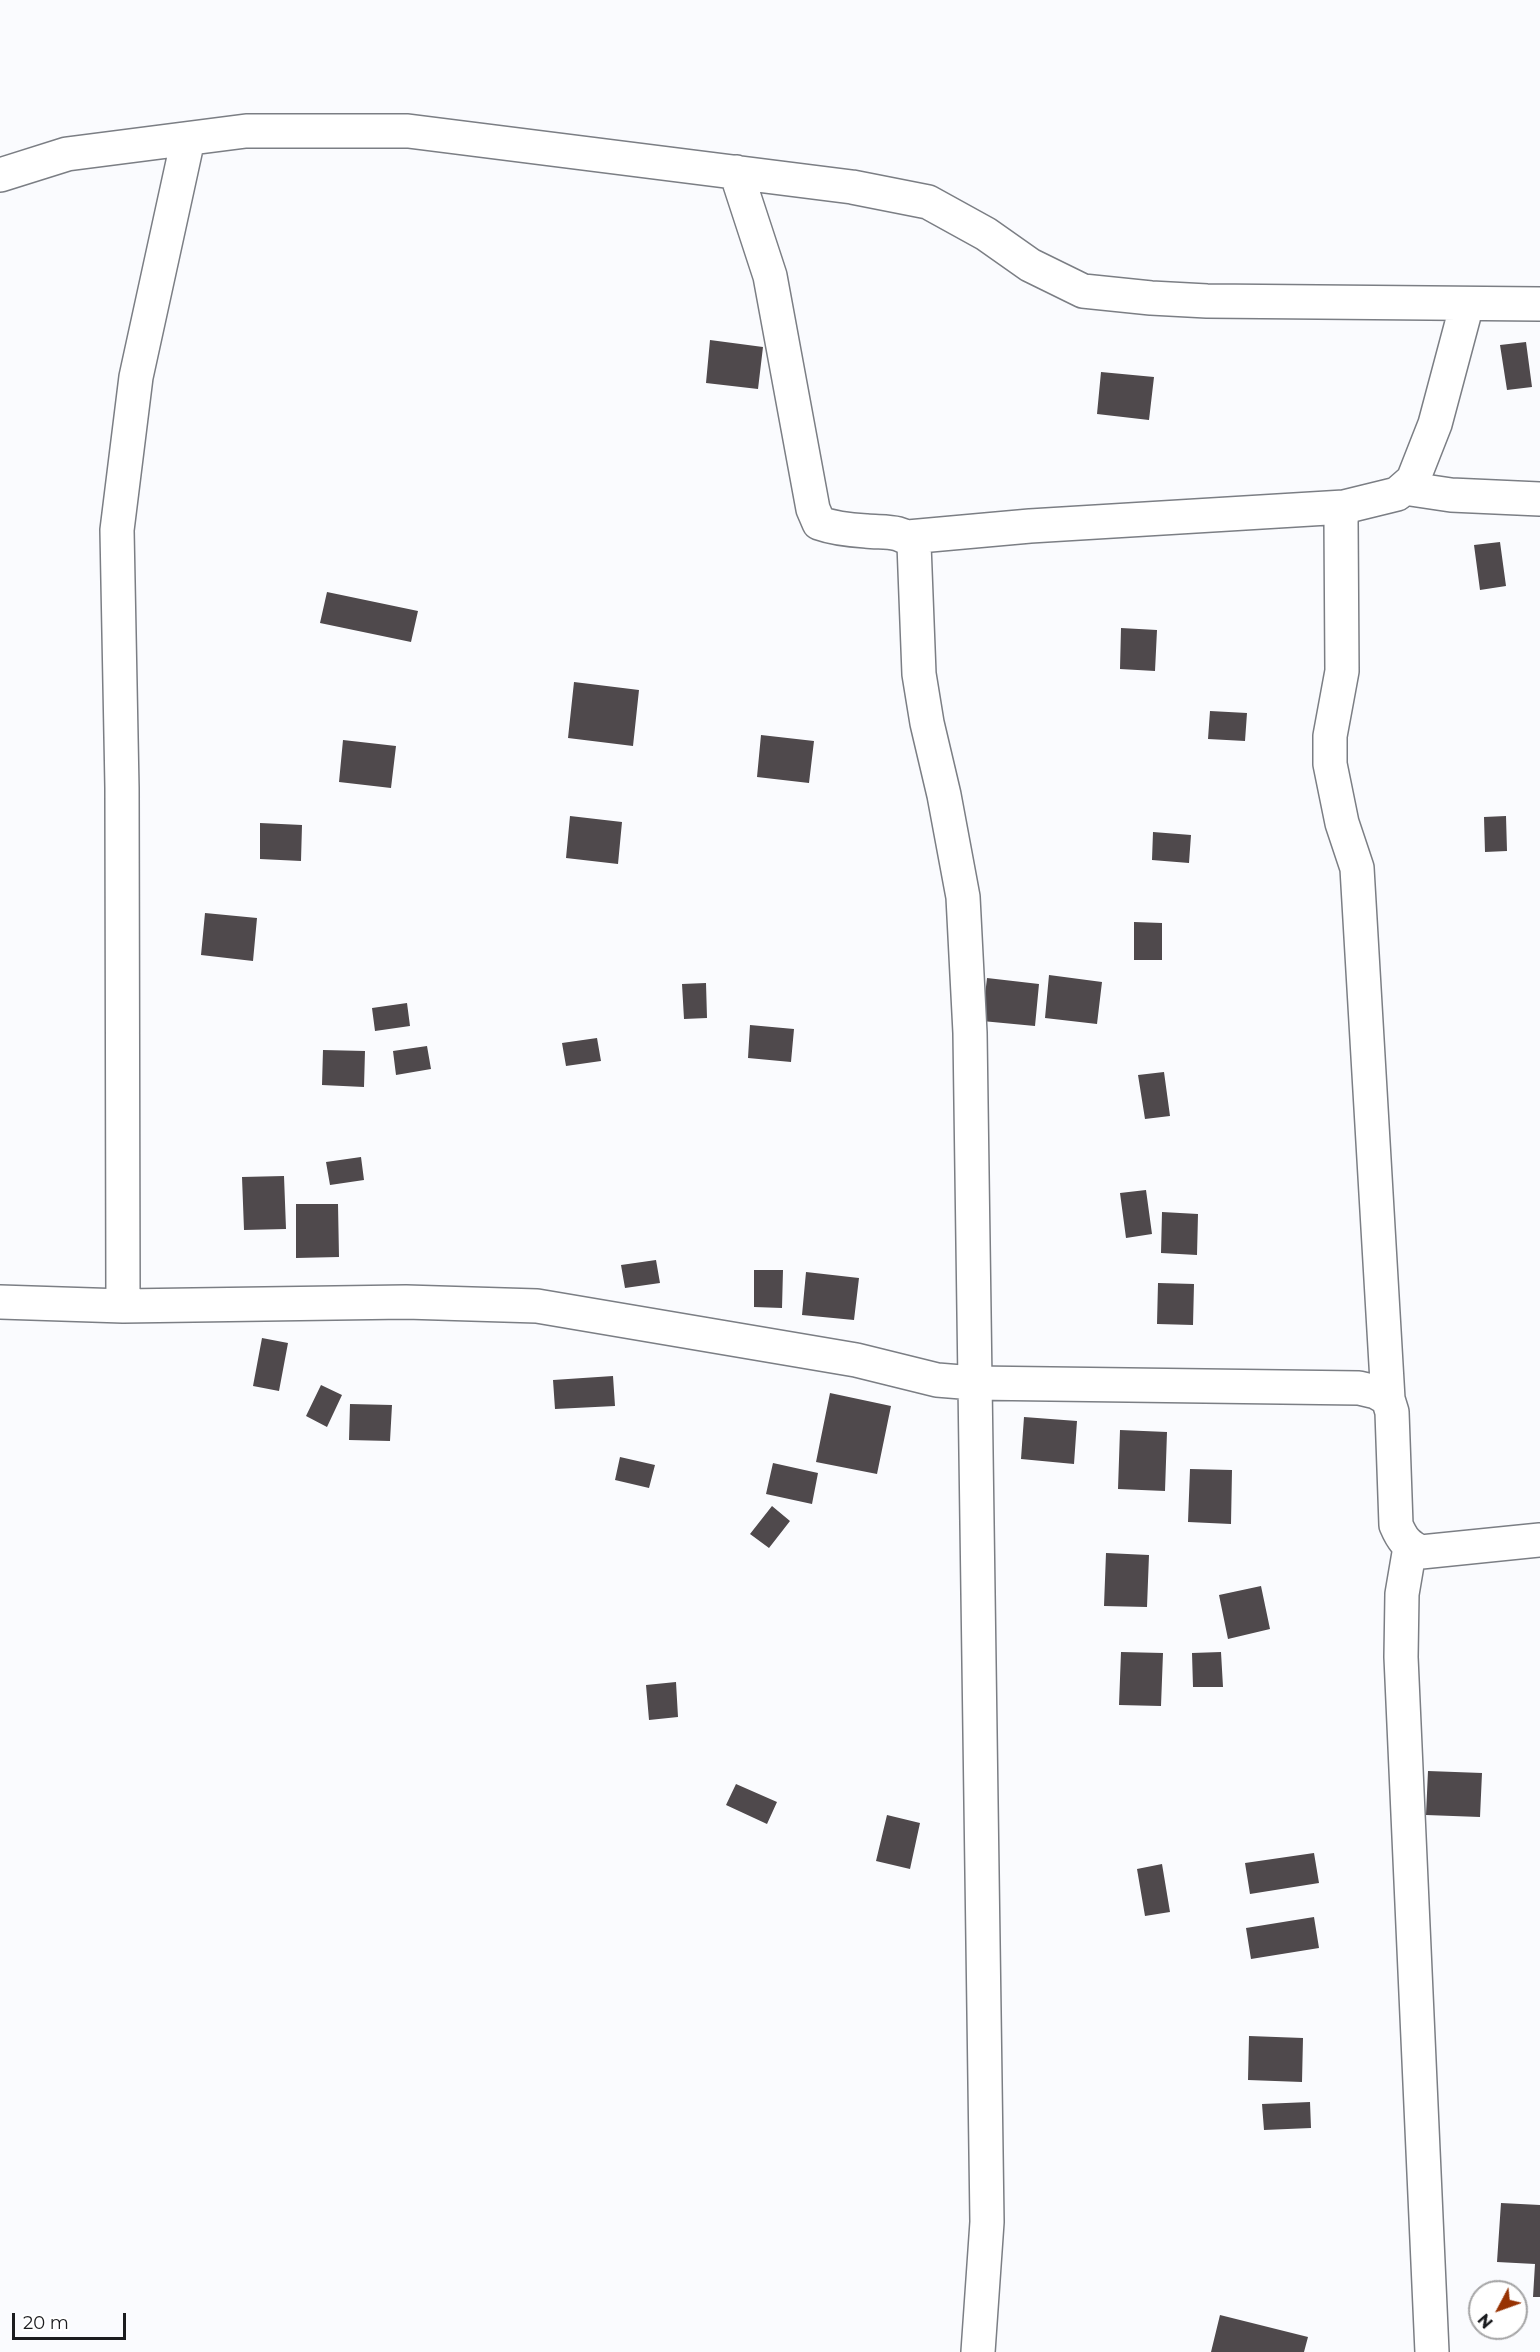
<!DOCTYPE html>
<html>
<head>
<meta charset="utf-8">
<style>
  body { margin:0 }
  #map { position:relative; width:1540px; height:2352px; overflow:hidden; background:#fafbfe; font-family:Montserrat,sans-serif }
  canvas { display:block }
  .north { position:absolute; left:1468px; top:2280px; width:60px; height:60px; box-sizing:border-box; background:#fff; border:2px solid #a4a4a5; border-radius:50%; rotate:229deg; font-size:16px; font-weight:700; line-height:24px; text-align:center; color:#1b1c1f }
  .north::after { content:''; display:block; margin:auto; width:21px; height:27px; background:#973203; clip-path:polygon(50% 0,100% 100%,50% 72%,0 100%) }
  .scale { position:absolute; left:12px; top:2313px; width:114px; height:27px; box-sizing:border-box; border:3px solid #1b1c1f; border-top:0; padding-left:8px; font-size:18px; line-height:21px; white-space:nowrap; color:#1b1c1f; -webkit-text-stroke:4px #fff; paint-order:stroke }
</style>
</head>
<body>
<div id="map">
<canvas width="1540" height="2352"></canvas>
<div class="north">N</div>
<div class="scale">20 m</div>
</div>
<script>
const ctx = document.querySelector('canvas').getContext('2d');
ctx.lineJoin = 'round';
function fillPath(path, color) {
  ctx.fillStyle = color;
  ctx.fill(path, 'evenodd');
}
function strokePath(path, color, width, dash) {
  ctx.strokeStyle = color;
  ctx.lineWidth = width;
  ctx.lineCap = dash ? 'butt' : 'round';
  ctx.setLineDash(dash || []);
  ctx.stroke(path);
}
fillPath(new Path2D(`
  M710,340l53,7 -5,42 -52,-6z
  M1526,342l6,45 -25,3 -7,-45z
  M1101,372l53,5 -5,43 -52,-6z
  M1500,542l6,44 -26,4 -6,-45z
  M327,592l91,19 -7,31 -91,-19z
  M1121,628l36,2 -2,41 -35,-2z
  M574,682l65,8 -6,56 -65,-8z
  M1210,711l37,2 -2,28 -37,-2z
  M761,735l53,6 -5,42 -52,-6z
  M343,740l53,6 -5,42 -52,-6z
  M570,816l52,6 -4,42 -52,-6z
  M1506,816l1,35 -22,1 -1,-35z
  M260,823l42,2 -1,36 -41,-2z
  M1153,832l38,3 -2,28 -37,-3z
  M205,913l52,5 -4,43 -52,-6z
  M1134,922l28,1v37h-28z
  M1049,975l53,7 -5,42 -52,-6z
  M987,978l52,6 -4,42 -53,-5z
  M706,983l1,35 -23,1 -2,-35z
  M407,1003l3,23 -35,5 -3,-23z
  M750,1025l44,4 -3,33 -43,-4z
  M597,1038l4,23 -35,5 -4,-23z
  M427,1046l4,23 -35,6 -3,-24z
  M323,1050l42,1 -1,36 -42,-2z
  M1164,1072l6,44 -25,3 -7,-44z
  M361,1157l3,23 -34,5 -4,-23z
  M284,1176l2,53 -42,1 -2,-53z
  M1146,1190l6,44 -26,4 -6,-45z
  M296,1204h42l1,53 -43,1z
  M1162,1212l36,2 -1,41 -36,-2z
  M656,1260l4,23 -35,5 -4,-23z
  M754,1270h29l-1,38 -28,-1z
  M806,1272l53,6 -5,42 -52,-5z
  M1158,1283l36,1 -1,41 -36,-1z
  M262,1338l26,5 -9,48 -26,-5z
  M613,1376l2,30 -60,3 -2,-29z
  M321,1385l21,10 -15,32 -21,-11z
  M830,1393l61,13 -14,68 -61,-12z
  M350,1404l42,1 -2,36 -41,-1z
  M1024,1417l53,4 -3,43 -53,-5z
  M1120,1430l47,2 -2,59 -47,-2z
  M620,1457l35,8 -6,23 -34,-8z
  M773,1463l45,10 -6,31 -46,-10z
  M1190,1469l42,1 -1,54 -43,-2z
  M772,1506l18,15 -21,27 -19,-14z
  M1106,1553l43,2 -2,52 -43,-1z
  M1261,1586l9,43 -42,10 -9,-44z
  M1121,1652l42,1 -2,53 -42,-1z
  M1221,1652l2,35h-30l-1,-34z
  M676,1682l2,35 -29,3 -3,-35z
  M1428,1771l54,2 -2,44 -54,-2z
  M736,1784l41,18 -10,22 -41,-19z
  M887,1815l33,8 -10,46 -34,-8z
  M1314,1853l5,30 -69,11 -5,-31z
  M1162,1864l8,48 -25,4 -8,-47z
  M1314,1917l5,31 -68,11 -5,-31z
  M1249,2036l54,2 -1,44 -54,-2z
  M1310,2102l1,26 -47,2 -2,-26z
  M1501,2203l39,2v92h-7l2,-33 -38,-2z
  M1220,2315l88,22 -4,15h-93z`), '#4f494c');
const street = new Path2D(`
  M736,172l34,104 43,233 6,14c14,5 31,7 47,8 18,2 35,-2 48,13l5,130 8,49 17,72 19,102 7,136 17,1189 -9,130
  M0,175l67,-21 179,-23h162l444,56 76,15 58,32 44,31 53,26 68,7 56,3 333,3
  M1404,488l47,7 89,4
  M908,537l122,-11 314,-19
  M0,1302l123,4 283,-4 131,4 319,54 81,20 37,3 385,5 17,4 12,7 4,13 4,113c6,14 11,21 25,27l119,-12
  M123,1306l-1,-518 -5,-258 19,-153 52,-238
  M1388,1399l-31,-531 -15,-45 -12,-59v-28l12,-65 -1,-151 3,-13 53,-13 16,-14 22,-56 32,-120
  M1410,1547l-8,47 -1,63 31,695`);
strokePath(street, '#7b7e84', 36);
strokePath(street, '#fff', 33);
</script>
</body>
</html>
